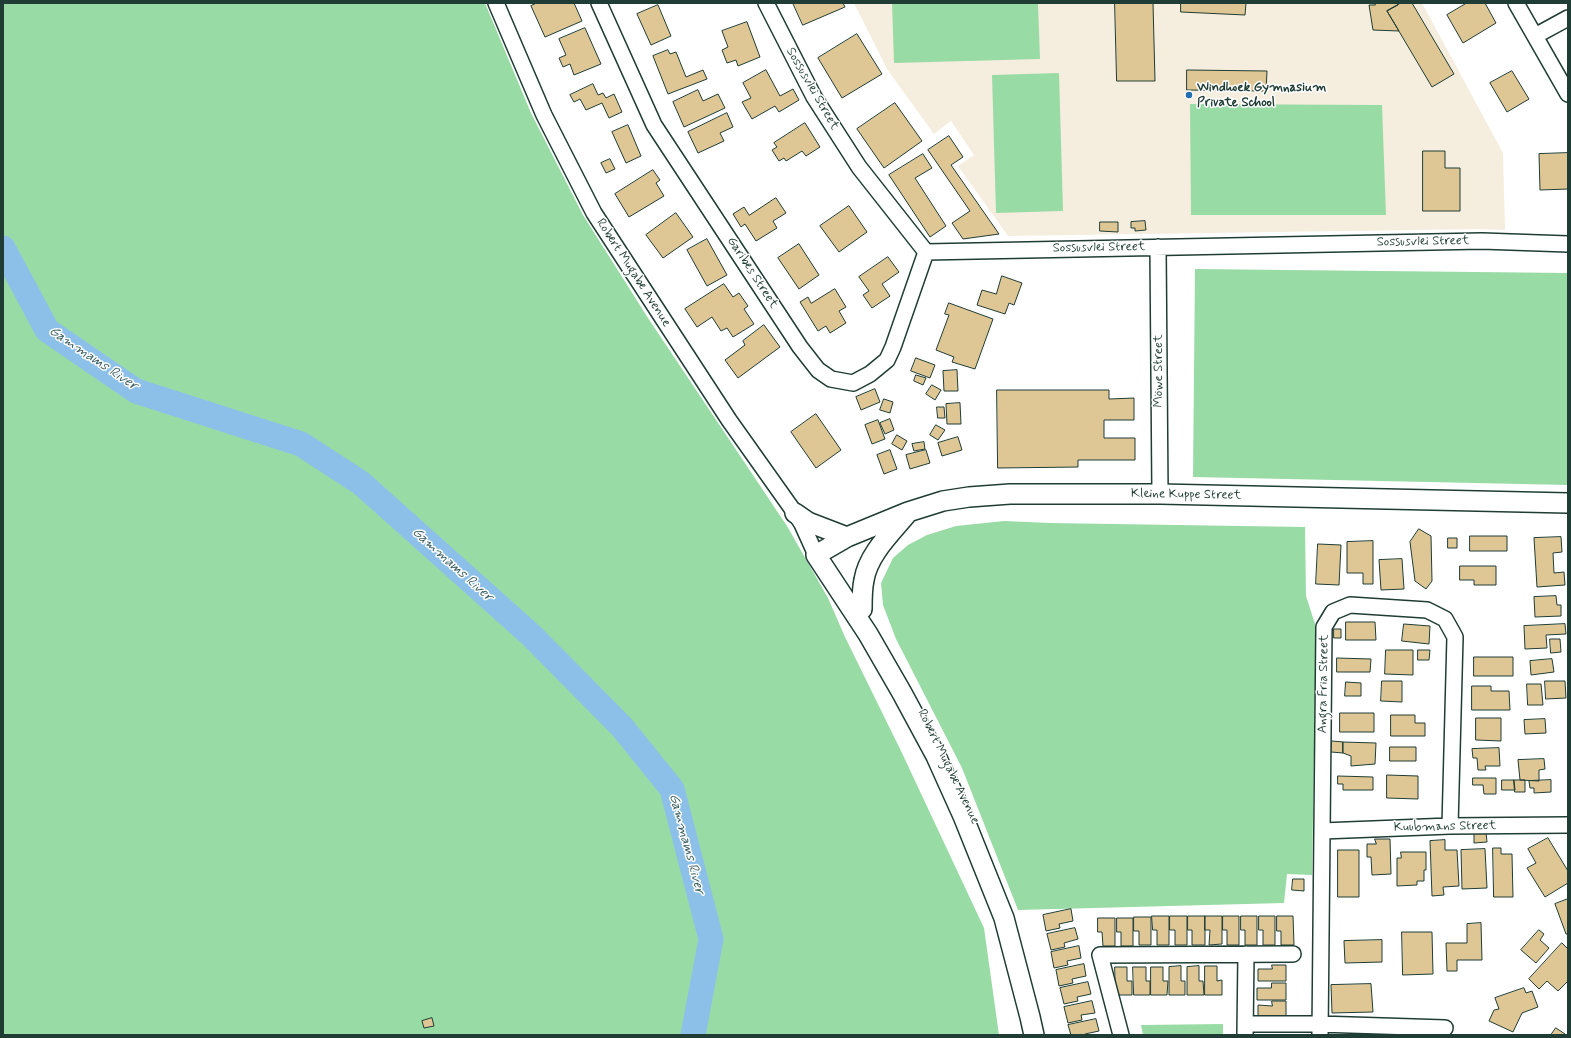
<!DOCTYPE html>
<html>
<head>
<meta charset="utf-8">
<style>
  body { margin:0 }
  #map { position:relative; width:1571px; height:1038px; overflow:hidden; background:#fff; font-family:Mynerve,sans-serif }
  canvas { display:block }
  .frame { position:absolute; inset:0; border:4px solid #1f3d34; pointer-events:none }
</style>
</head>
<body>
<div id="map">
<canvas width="1571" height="1038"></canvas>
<div class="frame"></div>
</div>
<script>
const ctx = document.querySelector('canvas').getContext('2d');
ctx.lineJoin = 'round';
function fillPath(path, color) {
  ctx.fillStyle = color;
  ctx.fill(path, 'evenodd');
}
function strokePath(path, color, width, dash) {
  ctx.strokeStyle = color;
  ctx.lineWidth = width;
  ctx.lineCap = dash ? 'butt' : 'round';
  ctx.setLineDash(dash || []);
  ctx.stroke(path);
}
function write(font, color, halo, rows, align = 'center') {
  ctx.font = font + ' Mynerve,sans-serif';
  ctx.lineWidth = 3;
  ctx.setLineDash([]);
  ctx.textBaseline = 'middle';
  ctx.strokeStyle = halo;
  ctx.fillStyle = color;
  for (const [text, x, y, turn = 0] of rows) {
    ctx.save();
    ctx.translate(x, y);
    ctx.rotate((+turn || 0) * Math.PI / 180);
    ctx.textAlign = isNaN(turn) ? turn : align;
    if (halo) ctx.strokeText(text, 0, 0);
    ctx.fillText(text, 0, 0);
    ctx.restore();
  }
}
fillPath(new Path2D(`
  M854,3h568l81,150 2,77 -24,-1 -473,7 -50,-70 16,-11 -23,-34 -17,13 -47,-65z`), '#f5eedf');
fillPath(new Path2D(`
  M3,3h482l46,110 52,102 65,103 139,208 41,72 17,39 57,116 82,175 15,107h-996z
  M892,3h146l2,56 -146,4z
  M1059,73l4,138 -67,2 -4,-138z
  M1190,104l192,1 4,110h-195z
  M1195,269l373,4v212l-375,-8z
  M1004,521l46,2 255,4 1,69 10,31 -4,248 -25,-1 -3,29 -266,7 -56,-142 -66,-129 -13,-34 -2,-22 12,-25 15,-13 19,-10 29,-9z
  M1223,1024v11h-80l-2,-10z`), '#99dba5');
strokePath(new Path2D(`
  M3,248l44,82 89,61 165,53 60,39 170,152 91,92 50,62 39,150 -18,96`), '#8dc0e9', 25);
const building = new Path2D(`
  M537,3h37l8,18 -37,16 -14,-31z
  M793,3h50l2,4 -42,18z
  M1115,3h38l2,78h-38z
  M1181,3h65l-1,12 -64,-3z
  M1375,3h23v2l-11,6 12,20 -26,-1 -4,-25h6z
  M1401,3h11l42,71 -22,13 -45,-76z
  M1467,3h18l11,20 -33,20 -16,-28z
  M658,5l13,31 -20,9 -14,-31z
  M747,22l13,35 -22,9 -2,-6 -9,3 -5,-13 6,-3 -6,-16z
  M585,28l16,36 -27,11 -4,-11 -7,3 -4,-9 7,-3 -7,-16z
  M857,34l25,40 -40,24 -24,-40z
  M668,50l2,4 6,-2 10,25 17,-7 4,9 -39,15 -15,-38z
  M766,70l14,26 13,-7 6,11 -20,12 -4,-6 -23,13 -10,-17 9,-4 -8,-15z
  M1187,70l80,1 -1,20 -79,-1z
  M1512,71l17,28 -22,13 -17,-29z
  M593,84l5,11 5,-2 3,5 8,-4 8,18 -13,6 -7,-15 -16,7 -6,-11 -6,3 -4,-7z
  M698,90l5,11 15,-7 7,14 -41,19 -11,-25z
  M895,103l27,38 -38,27 -27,-39z
  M727,113l6,14 -13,6 4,8 -26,12 -10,-21z
  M805,123l15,24 -14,9 -4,-5 -16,10 -2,-3 -5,3 -7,-11 5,-3 -3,-4z
  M628,125l13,31 -15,7 -14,-31z
  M949,136l14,21 -12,8 48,69 -36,5 -11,-16 18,-12 -42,-61z
  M1423,151h22v17h15v43h-37z
  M1568,153v36l-28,1 -1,-36z
  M923,154l9,14 -17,10 31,48 -16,11 -41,-62z
  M610,159l5,10 -9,4 -5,-10z
  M653,170l7,10 -4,3 8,13 -35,21 -14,-23z
  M776,198l10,15 -13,8 4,7 -21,13 -11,-17 -4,3 -8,-13 11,-7 5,8z
  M849,206l18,26 -28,20 -19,-26z
  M676,213l17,24 -30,21 -17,-23z
  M1145,221l1,9 -11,1v-3h-4v-6z
  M1100,222h18v10l-18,-1z
  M707,239l20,36 -20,11 -20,-36z
  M799,244l20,31 -20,14 -21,-31z
  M888,257l11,15 -17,12 8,12 -18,12 -9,-13 6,-4 -10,-14z
  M1002,276l20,7 -8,22 -5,-2 -4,11 -28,-9 5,-15 14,4z
  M724,284l9,13 6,-4 9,13 -4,3 10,15 -21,13 -6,-9 -6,3 -9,-14 -15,10 -12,-18z
  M835,289l11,18 -7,4 7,12 -16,10 -4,-7 -8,5 -18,-29 8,-5 3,6z
  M949,303l44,16 -18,50 -23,-7 2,-5 -18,-7 13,-35 -4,-1z
  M764,325l16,22 -42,31 -13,-18 20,-15 -2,-4z
  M916,358l19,7 -5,13 -19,-7z
  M957,370l1,21h-14l-1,-20z
  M916,375l10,3 -3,7 -9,-4z
  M932,385l9,5 -6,10 -9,-6z
  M875,389l5,13 -19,8 -5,-13z
  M997,390h112v9l25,-1v22h-30v18h31v22h-57v7l-80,1z
  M884,399l9,3 -3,11 -10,-3z
  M960,403l1,21h-14l-1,-20z
  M937,407h7l1,11h-7z
  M816,414l25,36 -25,18 -25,-36z
  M890,419l4,11 -9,4 -5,-11z
  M878,420l7,19 -13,5 -7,-19z
  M936,425l9,5 -7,10 -8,-5z
  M897,435l10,6 -5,9 -10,-6z
  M958,437l4,13 -20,6 -4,-13z
  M924,442l1,7 -11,2 -2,-7z
  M890,450l7,19 -13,5 -7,-19z
  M926,450l4,13 -20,6 -4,-14z
  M1419,529l12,7 1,45 -6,8 -11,-8 -5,-39z
  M1470,536h37v15h-37z
  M1561,537l1,15 -9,1 1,20 10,-1 1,13 -28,2 -3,-49z
  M1448,538h9v10h-9z
  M1373,541v43h-10v-11h-16v-31z
  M1318,544l23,1 -2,40 -23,-1z
  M1402,559l2,30 -23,1 -2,-30z
  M1460,566h36v19h-22v-5h-14z
  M1556,596l1,9h4v11l-26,1 -1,-20z
  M1346,622h29l1,18h-30z
  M1404,624l26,2 -1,18 -27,-3z
  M1565,624l1,10 -20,1 1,13 -22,1 -1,-23z
  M1334,629h7v9h-7z
  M1550,639h10l1,13 -10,1z
  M1386,650h27v25l-28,-1z
  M1418,650h12l-1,10h-11z
  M1474,657h39v19h-39z
  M1337,658l34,1 -1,13h-33z
  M1552,659l2,13 -23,3 -1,-14z
  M1382,681h20v21l-21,-1z
  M1545,681h20l1,17 -20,1z
  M1346,682l15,1v13h-16z
  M1527,684h14l2,21h-15z
  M1472,686h19v5h18l1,19h-38z
  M1340,713h34v19h-34z
  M1391,715h24v8h10v13h-34z
  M1476,718h25v23l-25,-1z
  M1545,719l1,14 -21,1 -1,-14z
  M1332,741l11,1v11l-12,-1z
  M1343,742l33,1 -1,21 -24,2v-10l-8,-3z
  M1390,747h26v14h-26z
  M1499,748l1,18h-15l1,4h-8l-1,-12h-4l-1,-9z
  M1544,759l1,10 -6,1v11l-19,-1 -2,-20z
  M1387,775l31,1v23l-31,-1z
  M1338,776l35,1v13h-30v-6h-5z
  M1473,778h23v16h-12l-1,-9h-10z
  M1502,780h12l1,10h-13z
  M1514,780h11v12h-10z
  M1551,780v12l-17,1v-5h-4l-1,-7z
  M1486,832l1,10 -13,1v-10z
  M1548,838l20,33v12l-23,14 -18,-29 9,-5 -8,-14z
  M1375,839h15l1,35 -19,1 -1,-18h-4v-13h9z
  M1445,840v10h12l2,36 -16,1 1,8 -12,1 -2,-55z
  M1493,848h8v6h11l1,43h-19z
  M1485,849l2,39 -25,1 -1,-39z
  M1338,850h21v47h-21z
  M1401,852h25v18h-2v11h-7v4l-20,1v-28h4z
  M1293,879h11v12l-12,-1z
  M1568,899v35h-2l-11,-30z
  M1071,909l2,12 -14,3 1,4 -14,3 -3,-16z
  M1152,916h17v29h-12v-15h-4z
  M1170,916h17v29h-12v-15h-5z
  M1188,916h17v29h-13v-15h-4z
  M1205,916h17v28l-13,1 1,-15h-5z
  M1223,916h16v29h-12v-15h-4z
  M1241,916h16v29h-12v-15h-4z
  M1259,916h16v29h-12v-15h-4z
  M1277,916h16l1,29h-13v-14h-4z
  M1134,917h17v28h-12v-14h-5z
  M1098,918h17v28h-12l-1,-14h-4z
  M1117,918h16v28h-12v-14h-4z
  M1481,923l1,37h-25v11h-10l-1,-28h21v-19z
  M1075,928l3,11 -14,4 1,4 -14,3 -4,-16z
  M1539,930l5,4 -4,6 9,8 -13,15 -15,-13z
  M1402,932h30l1,42 -30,1z
  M1382,940v22l-37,1 -1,-22z
  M1562,943l6,6v32l-10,10 -11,-10 -8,8 -10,-10z
  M1079,946l2,12 -14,3 1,4 -14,3 -3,-16z
  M1084,964l2,12 -14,3 1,4 -14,3 -3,-16z
  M1272,965h14v16h-28v-12h14z
  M1181,966v15h4v14h-16v-28z
  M1199,966v15h4l1,14h-17v-28z
  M1205,966h12v15l5,-1v15h-17z
  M1115,967h12v14h5v14h-16z
  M1133,967h13v14h4v14h-16z
  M1151,967h12v14h5l-1,14h-16z
  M1088,982l3,12 -14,3 1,4 -14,3 -4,-16z
  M1272,983h14v17h-29v-12h14z
  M1371,984l2,28 -41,1 -1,-28z
  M1524,988l2,5 6,-2 6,16 -16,6 -9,19 -24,-11 5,-11 5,-1 -4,-11z
  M1092,1001l3,12 -14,2 1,5 -14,3 -4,-16z
  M1272,1001h14v17h-28v-13l14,1z
  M432,1018l2,8 -10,2 -2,-7z
  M1096,1019l3,12 -14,3v1h-14l-3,-10z
  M1556,1028l9,6 -1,1h-13z`);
fillPath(building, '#dfc795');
strokePath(building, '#1f3d34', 1);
const minor = new Path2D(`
  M496,3l48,112 50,98 135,207 66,93 7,11 14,31
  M599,3l55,122 146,222 18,23 13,9 22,4 17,-9 17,-14 6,-13 33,-95
  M766,3l48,94 45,70 67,85 556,-11 86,3
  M1516,3l52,91
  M1535,36l33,-18
  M1158,247l2,247
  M1322,831l128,-5 118,-1
  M1245,1024h74l126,4
  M1121,1035l-21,-80 193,-1
  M1245,1035l1,-81
  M1320,1035l4,-408 9,-15 17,-7 77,5 18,9 10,18 -5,189`);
const tertiary = new Path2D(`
  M795,513l13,9 39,15
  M862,609c0,-10 0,-20 2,-29 4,-25 26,-46 42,-65
  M1034,1035l-4,-18 -26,-99 -41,-102 -27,-60 -34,-63 -34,-59 -52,-79 31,-18 61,-25 35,-11 26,-4 41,-3h150l408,9`);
strokePath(minor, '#1f3d34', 18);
strokePath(tertiary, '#1f3d34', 22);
strokePath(minor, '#fff', 15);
strokePath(tertiary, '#fff', 19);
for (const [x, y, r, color] of [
  [1189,95,4,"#1f6fb2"]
]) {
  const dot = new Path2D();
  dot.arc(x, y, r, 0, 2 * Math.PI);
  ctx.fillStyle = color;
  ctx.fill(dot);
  strokePath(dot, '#fff', 1.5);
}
write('bold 13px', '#1f3d34', '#fff', [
  ["Windhoek Gymnasium",1197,88],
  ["Private School",1197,103]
], 'left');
write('13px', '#1f3d34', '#fff', [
  ["Sossusvlei Street",812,89,60],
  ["Sossusvlei Street",1423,242,-1],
  ["Sossusvlei Street",1099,248,-1],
  ["Robert Mugabe Avenue",633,273,57],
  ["Garibes Street",752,273,57],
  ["Möwe Street",1159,371,-90],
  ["Kleine Kuppe Street",1186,495,1],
  ["Angra Fria Street",1324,684,-89],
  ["Robert Mugabe Avenue",948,767,64],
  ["Kuubmans Street",1445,827,-1]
]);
write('italic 14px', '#3a5e61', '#fff', [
  ["Gammams River",93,359,34],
  ["Gammams River",452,565,42],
  ["Gammams River",686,844,75]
]);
</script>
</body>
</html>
